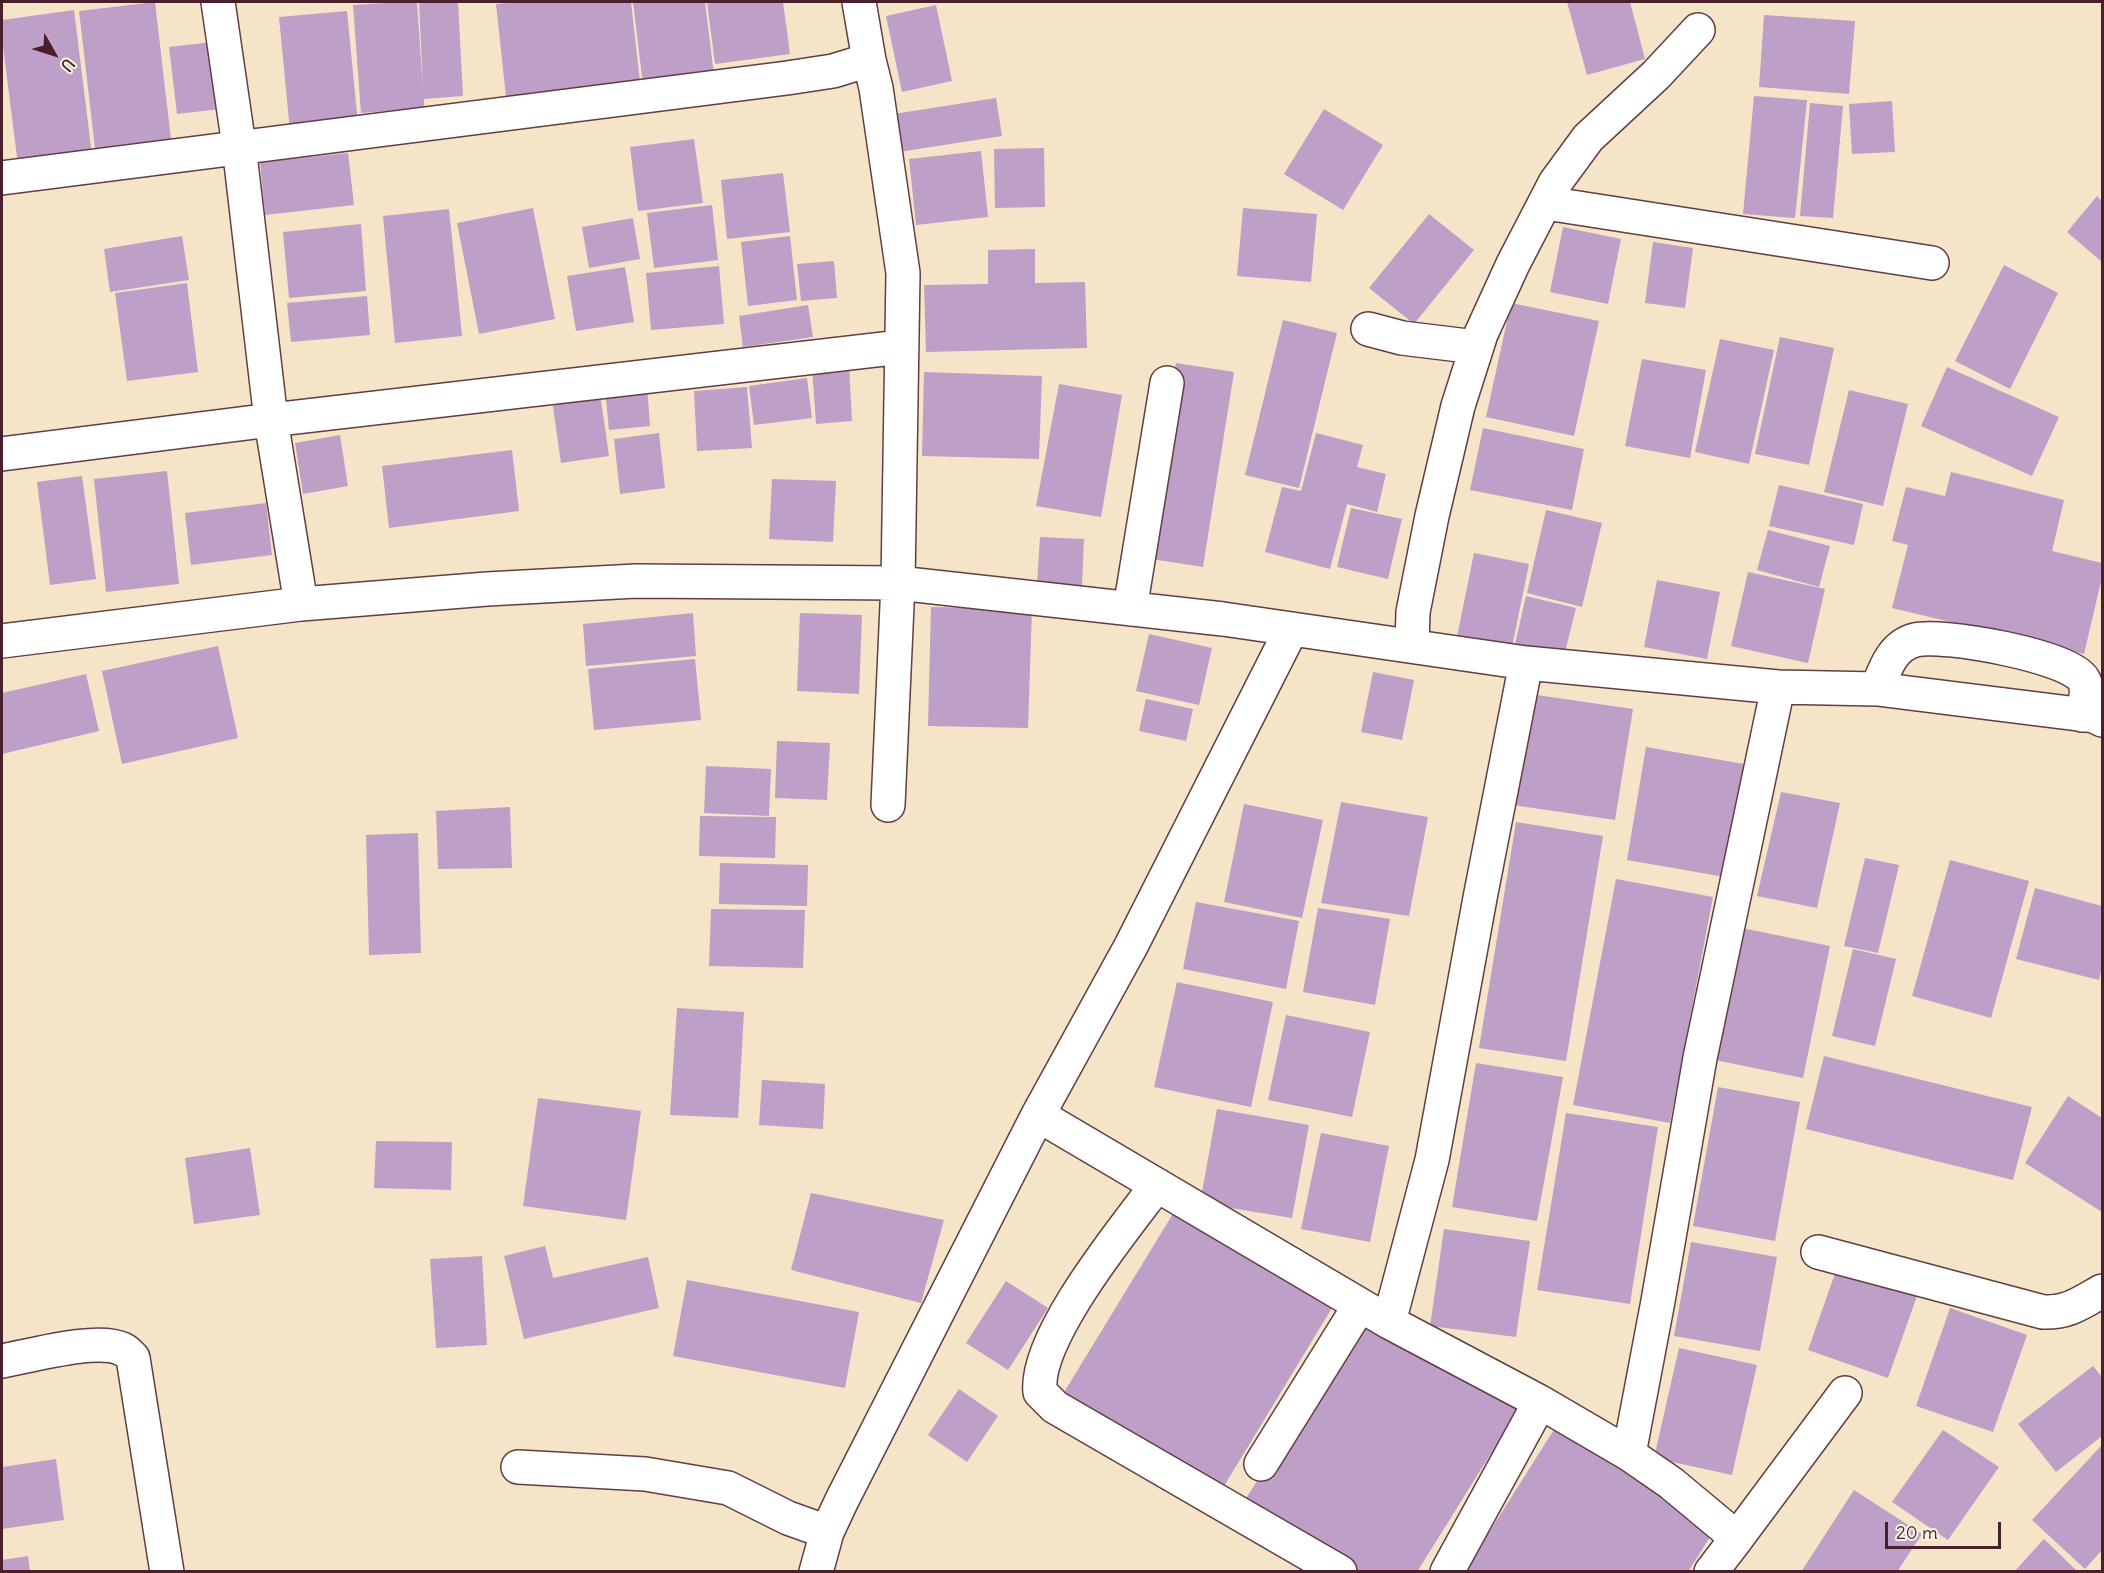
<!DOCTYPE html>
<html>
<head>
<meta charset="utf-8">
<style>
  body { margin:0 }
  #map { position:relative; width:2104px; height:1573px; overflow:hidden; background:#f4e5c9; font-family:Delius,sans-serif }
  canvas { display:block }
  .frame { position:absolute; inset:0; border:3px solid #4a1f2b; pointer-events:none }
  .north { position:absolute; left:24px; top:24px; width:60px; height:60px; -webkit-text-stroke:4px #fcf5e5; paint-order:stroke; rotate:129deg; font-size:16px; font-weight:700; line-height:24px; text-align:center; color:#4a1f2b }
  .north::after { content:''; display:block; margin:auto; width:21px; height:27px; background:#4a1f2b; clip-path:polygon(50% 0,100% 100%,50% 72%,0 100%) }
  .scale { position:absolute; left:1885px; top:1522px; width:116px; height:27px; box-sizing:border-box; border:3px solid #4a1f2b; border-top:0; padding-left:8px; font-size:18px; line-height:21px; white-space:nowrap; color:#4a1f2b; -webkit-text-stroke:4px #fcf5e5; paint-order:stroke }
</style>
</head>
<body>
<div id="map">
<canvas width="2104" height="1573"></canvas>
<div class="frame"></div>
<div class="north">U</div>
<div class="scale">20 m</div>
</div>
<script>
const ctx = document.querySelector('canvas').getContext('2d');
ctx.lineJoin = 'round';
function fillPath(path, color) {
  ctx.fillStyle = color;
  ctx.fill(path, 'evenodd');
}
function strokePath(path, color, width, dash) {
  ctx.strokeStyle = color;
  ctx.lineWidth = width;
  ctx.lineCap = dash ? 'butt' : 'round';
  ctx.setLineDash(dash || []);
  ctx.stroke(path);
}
fillPath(new Path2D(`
  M155,2l17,146 -76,9 -17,-146z
  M401,2h16l6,89 -4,-89h39l5,94 -39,3v9l-63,5 -8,-108z
  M514,2h117l9,80 -134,15 -10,-93z
  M633,2h72l9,73 -71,10z
  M707,2h76l7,52 -75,10z
  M1567,2h63l15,57 -58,16z
  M936,5l16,76 -50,11 -16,-76z
  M74,10l18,145 -74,10 -16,-126v-19z
  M347,11l11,113 -68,7 -11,-114z
  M1764,15l91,6 -6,73 -90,-7z
  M221,41l8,67 -52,6 -8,-67z
  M1754,96l53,4 -12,118 -52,-4z
  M996,98l6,38 -103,16 -5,-38z
  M1892,101l3,51 -43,2 -3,-50z
  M1810,103l33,3 -10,112 -33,-2z
  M1324,109l59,36 -40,65 -59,-36z
  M694,139l9,64 -65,8 -8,-64z
  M1044,148l1,59 -50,1 -1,-59z
  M981,151l7,66 -72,8 -7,-66z
  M348,153l6,52 -89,10 -5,-53z
  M783,173l7,59 -63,7 -6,-59z
  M2097,196l5,5v61l-35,-30z
  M712,205l6,55 -64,8 -7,-55z
  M533,208l22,111 -76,15 -22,-111z
  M1243,208l74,6 -6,68 -74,-6z
  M449,209l13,127 -67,7 -12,-127z
  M1429,214l45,36 -60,74 -45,-36z
  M633,218l7,41 -51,9 -7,-41z
  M361,224l5,67 -77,7 -6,-66z
  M1563,227l58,12 -13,65 -58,-12z
  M182,236l7,44 -79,12 -6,-43z
  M790,236l7,64 -49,6 -7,-64z
  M1653,242l40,6 -8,60 -40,-5z
  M1035,249v34l50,-1 2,66 -161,4 -2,-67 64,-1v-34z
  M834,261l3,37 -36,3 -4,-37z
  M2004,265l54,28 -48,96 -55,-28z
  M719,266l5,58 -73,6 -5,-57z
  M625,267l9,55 -58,9 -9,-55z
  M187,283l11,89 -71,9 -12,-88z
  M367,296l3,39 -79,7 -4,-39z
  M1511,303l88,18 -25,115 -88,-19z
  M808,305l5,32 -70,10 -4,-31z
  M1283,320l54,13 -38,155 -54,-13z
  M1780,337l54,11 -25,117 -54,-11z
  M1720,339l54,11 -25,114 -54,-12z
  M1642,359l64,11 -16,88 -65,-12z
  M1176,363l58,9 -31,195 -58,-9z
  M849,365l3,56 -36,3 -4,-57z
  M1947,367l112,50 -27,59 -111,-50z
  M924,372l118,4 -3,83 -117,-3z
  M807,378l5,40 -58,7 -5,-39z
  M1059,384l63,11 -21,122 -65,-11z
  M647,385l3,41 -41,4 -4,-41z
  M747,387l5,61 -55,3 -3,-60z
  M1849,390l59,14 -25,102 -59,-14z
  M600,393l9,63 -48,7 -9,-63z
  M1483,428l101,21 -12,61 -102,-20z
  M659,433l6,55 -45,6 -6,-55z
  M1316,433l47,12 -6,22 29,7 -9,38 -30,-8 -17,65 -65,-17 17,-65 19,4z
  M340,435l8,51 -45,8 -8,-51z
  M512,450l7,61 -130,17 -7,-62z
  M167,471l12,113 -73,8 -12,-113z
  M1951,472l113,28 -12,51 50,12v14l-18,77 -192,-46 16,-63 -16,-4 14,-54 39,9z
  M82,476l14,103 -46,6 -13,-103z
  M772,479l64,2 -3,61 -64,-3z
  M1779,485l84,19 -9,41 -85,-19z
  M266,503l6,52 -81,10 -6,-52z
  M1351,508l51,11 -14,60 -51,-12z
  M1546,510l56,13 -20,84 -55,-14z
  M1768,530l62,16 -11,41 -62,-17z
  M1040,537l44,2 -2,47 -45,-2z
  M1474,553l55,11 -17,83 -55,-10z
  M1748,572l77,17 -17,74 -77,-17z
  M1657,580l63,12 -13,67 -63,-12z
  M1526,596l50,12 -12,48 -49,-12z
  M931,607l101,2 -4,119 -100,-2z
  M693,613l3,43 -110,10 -3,-42z
  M800,613l62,2 -3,79 -62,-3z
  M1149,634l63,14 -13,57 -63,-14z
  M218,646l20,92 -116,26 -20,-93z
  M695,659l6,61 -107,10 -6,-61z
  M1373,672l41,8 -12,60 -41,-8z
  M86,674l13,57 -97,23v-61z
  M1530,694l103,15 -18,111 -102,-15z
  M1146,699l47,10 -7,32 -47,-10z
  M777,741l53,2 -3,57 -52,-2z
  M1646,747l98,17 -19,113 -98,-17z
  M706,766l65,3 -2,47 -65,-3z
  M1781,792l59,11 -23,105 -60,-12z
  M1341,802l87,15 -19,99 -88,-13z
  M1244,804l79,16 -21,98 -78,-16z
  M510,807l2,61 -74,1 -2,-58z
  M700,816l76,1 -1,41 -76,-2z
  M1516,822l87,14 -37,225 -87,-13z
  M418,833l3,120 -52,2 -3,-120z
  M1865,858l34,7 -21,88 -34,-7z
  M1950,860l79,21 -38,137 -79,-22z
  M720,863l88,2 -1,41 -88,-2z
  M1616,879l97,18 -43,226 -97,-18z
  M2035,888l67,18v60l-3,14 -83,-21z
  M1196,902l103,19 -13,68 -103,-20z
  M1318,908l72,11 -15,86 -72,-13z
  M711,909l94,1 -2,58 -94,-2z
  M1742,928l88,18 -27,132 -88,-18z
  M1853,949l43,10 -21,87 -43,-10z
  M1177,982l96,20 -22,105 -97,-20z
  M677,1008l67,4 -6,106 -68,-3z
  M1286,1015l84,17 -18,85 -84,-17z
  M1824,1056l208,51 -19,73 -207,-51z
  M1476,1063l87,14 -26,144 -85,-14z
  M762,1080l63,4 -2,45 -64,-4z
  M1718,1087l82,15 -25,139 -82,-15z
  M2068,1096l34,22v94l-77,-49z
  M538,1098l103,13 -15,109 -103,-14z
  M1217,1109l92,16 -17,93 -92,-15z
  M1566,1113l92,14 -28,177 -93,-14z
  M1321,1133l68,13 -19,96 -69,-13z
  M376,1141l76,1 -1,48 -77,-2z
  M250,1148l10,67 -66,9 -9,-66z
  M811,1193l133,27 -23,83 -130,-33z
  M1174,1212l158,96 -114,188 -158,-97z
  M1444,1229l86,12 -14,96 -86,-11z
  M1691,1242l86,15 -17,94 -86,-15z
  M545,1246l8,32 95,-21 11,51 -135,31 -20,-83z
  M482,1256l5,89 -51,3 -6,-89z
  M1838,1265l80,28 -30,85 -80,-28z
  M687,1280l172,32 -14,76 -172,-32z
  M1006,1281l42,27 -40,62 -42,-27z
  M1950,1308l77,27 -34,97 -77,-26z
  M1362,1313l156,97 -101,162h-68l-107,-67z
  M1679,1348l78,17 -25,110 -78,-17z
  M2093,1366l9,11v59l-46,36 -38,-48z
  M959,1389l39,27 -31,46 -39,-27z
  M1555,1428l160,101 -27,43h-224z
  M1943,1430l56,37 -51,73 -56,-38z
  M2101,1446l1,1v103l-17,19 -53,-49z
  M56,1459l8,61 -62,9v-62z
  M1854,1490l68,44 -25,38h-96z
  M2044,1539l34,33h-64z
  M28,1556l2,16h-28v-12z`), '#bd9fc8');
const minor = new Path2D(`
  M218,2l21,144 32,274 30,184
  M859,2l10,58
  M2,178l785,-100 46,-7 36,-11 7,28 27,185 -5,310 -10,222
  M1546,203l386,60
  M1368,329l34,9 74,9
  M2,454l269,-34 630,-73
  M1130,609l37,-226
  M2,641l299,-37 186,-15 149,-8 262,2 325,36 303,44 252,24 99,2 217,27 8,4
  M1412,645l1,-33 19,-96 26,-110 23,-72 32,-70 42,-81 33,-45 68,-63 42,-45
  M1877,689c8,-20 15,-43 38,-49 26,-7 154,16 168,39 7,10 1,25 -1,36
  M1038,1115l351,207 151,80 89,52 42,29 66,55 -26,34
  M1157,1185c-33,44 -123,153 -117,207l15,15 285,165
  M1818,1252l225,60c25,1 38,-9 59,-21
  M1389,1322l43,-162 48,-262 46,-235
  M2,1361c28,-5 95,-24 120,-12 4,1 8,6 11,9l34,214
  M1629,1454l29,-153 42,-243 78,-371
  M1261,1464l99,-159
  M518,1467l127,7 83,14 60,30 39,14
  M1737,1538l108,-145
  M816,1572l11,-40 15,-32 196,-385 93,-169 160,-316
  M1447,1572l93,-170`);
strokePath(minor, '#643d43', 36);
strokePath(minor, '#fff', 33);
</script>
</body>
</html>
